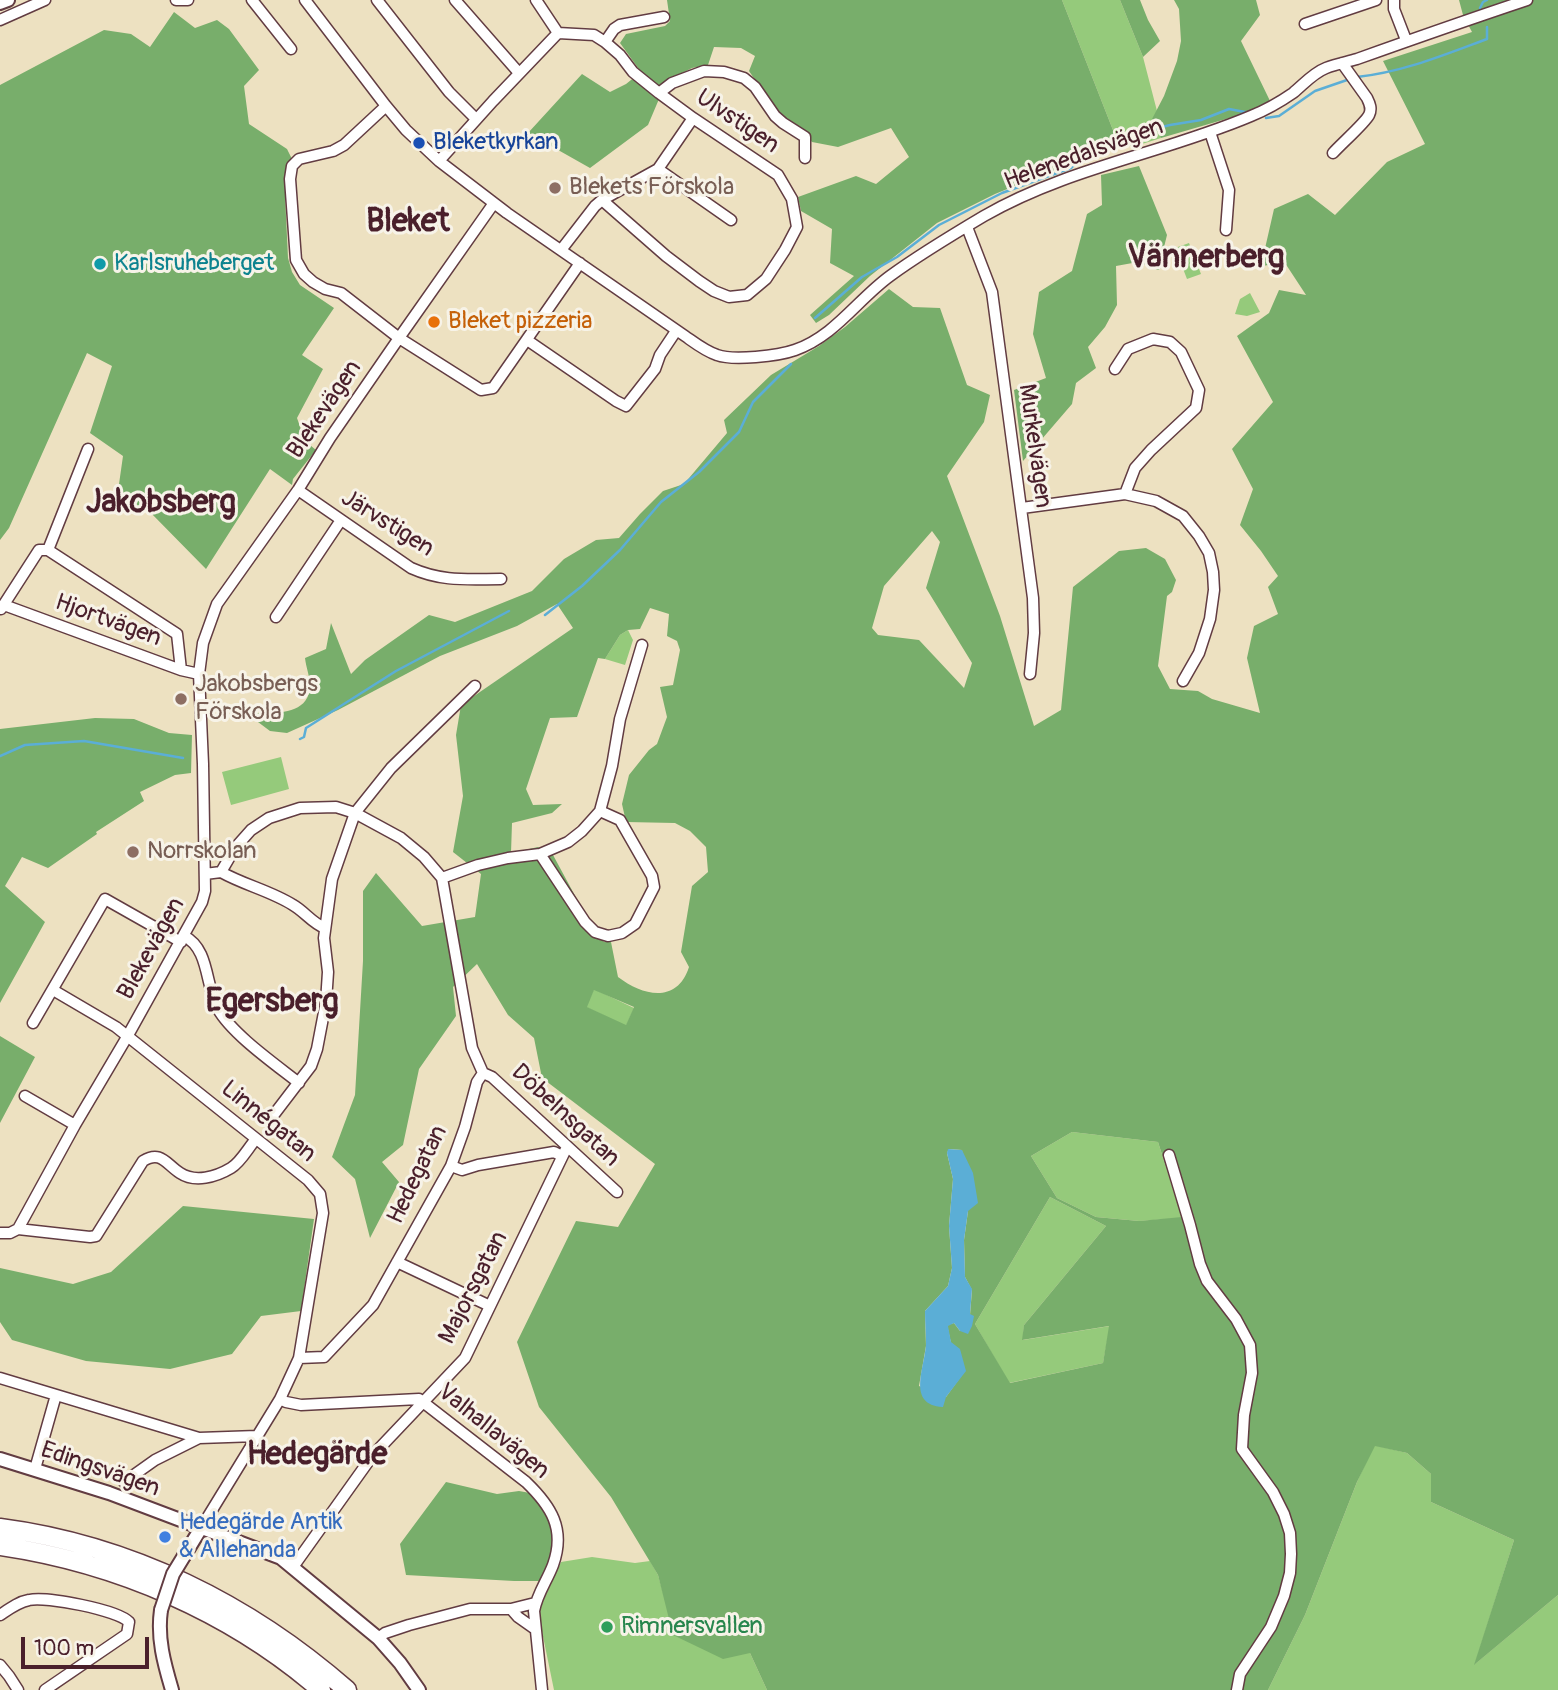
<!DOCTYPE html>
<html>
<head>
<meta charset="utf-8">
<style>
  body { margin:0 }
  #map { position:relative; width:1558px; height:1690px; overflow:hidden; background:#ede1c1; font-family:Pangolin,sans-serif }
  canvas { display:block }
  .scale { position:absolute; left:21px; top:1637px; width:128px; height:32px; box-sizing:border-box; border:4px solid #4a1f2b; border-top:0; padding-left:9px; font-size:21px; line-height:24px; white-space:nowrap; color:#4a1f2b; -webkit-text-stroke:5px #f7f3e8; paint-order:stroke }
</style>
</head>
<body>
<div id="map">
<canvas width="1558" height="1690"></canvas>
<div class="scale">100 m</div>
</div>
<script>
const ctx = document.querySelector('canvas').getContext('2d');
ctx.lineJoin = 'round';
function fillPath(path, color) {
  ctx.fillStyle = color;
  ctx.fill(path, 'evenodd');
}
function strokePath(path, color, width, dash) {
  ctx.strokeStyle = color;
  ctx.lineWidth = width;
  ctx.lineCap = dash ? 'butt' : 'round';
  ctx.setLineDash(dash || []);
  ctx.stroke(path);
}
function write(font, color, halo, rows, align = 'center') {
  ctx.font = font + ' Pangolin,sans-serif';
  ctx.lineWidth = 6;
  ctx.setLineDash([]);
  ctx.textBaseline = 'middle';
  ctx.strokeStyle = halo;
  ctx.fillStyle = color;
  for (const [text, x, y, turn = 0] of rows) {
    ctx.save();
    ctx.translate(x, y);
    ctx.rotate((+turn || 0) * Math.PI / 180);
    ctx.textAlign = isNaN(turn) ? turn : align;
    if (halo) ctx.strokeText(text, 0, 0);
    ctx.fillText(text, 0, 0);
    ctx.restore();
  }
}
fillPath(new Path2D(`
  M1062,0h58l23,57 14,54 -4,8 8,19 -19,6 -22,4z
  M1189,243l12,31 -14,5 -12,-31z
  M1250,293l10,19 -13,4 -12,-2 5,-15z
  M628,630l5,10 -8,25 -20,-6 15,-24z
  M281,757l8,32 -58,16 -9,-33z
  M594,989l40,19 -8,18 -40,-19z
  M1072,1132l86,10 24,76 -43,3 -43,-4 -39,-19 -26,-42z
  M1050,1197l56,29 -82,99 -1,15 87,-14 -7,37 -94,20 -34,-59z
  M1374,1445l33,8 24,21v28l83,38 -39,124 83,-69v95h-290l37,-75 52,-133z
  M592,1557l43,6 15,-2 8,14 8,28 84,50 17,37h-213l-16,-78 23,-50z`), '#95ca7b');
fillPath(new Path2D(`
  M667,0h395l58,148 -76,26 -49,20 -58,29 -67,53 -41,39 -13,8 -6,-8 44,-39 -24,-13 2,-34 -31,-18 -3,-14 58,-21 20,8 33,-27 -18,-29 -53,19 -26,-5 -12,-13 -14,-9 -11,-11 -26,-38 6,-15 -14,-8 -27,-1 -6,18 -16,3 -33,17 -6,8 6,6 -11,26 -58,43 -62,-35 54,-59 28,18 16,-8 15,-12 -21,-29 6,-9 39,-8 5,-5z
  M1120,0h20l8,20 12,21 -17,16z
  M1174,0h82l4,15 -19,26 30,62 -28,11 -82,24 -9,-19 12,-23 13,-35 4,-20 -2,-32z
  M1459,0h99v1595l-84,70 40,-125 -83,-38v-28l-24,-21 -32,-7 -18,36 -52,133 -37,75h-501l-17,-37 -27,6 -50,-24 -15,-60 -47,-78 -72,-90 -22,-65 59,-121 42,6 37,-63 -113,-86 -8,-40 -26,-23 -31,-51 -24,23 3,29 -37,53 -16,76 -21,17 17,20 -29,56 -15,-59 -23,-22 23,-62 8,-134v-70l13,-18 46,53 53,-9 6,-43 -28,-22 10,-56 -7,-61 5,-30 112,-77 -16,-24 -40,22 -77,30 -102,54 -51,23 -17,-2 -24,-18c22,0 63,5 64,-27 0,-9 -4,-19 -5,-28l21,-9 5,-26 20,51 14,-14 64,-45 26,7 77,-31 32,-32 32,-19 23,-2 21,-24 23,-23 21,-7 43,-51 -3,-13 47,-45 48,-29 26,-19 44,-38 24,18 27,1 27,77 23,10 -6,27 -37,54 53,140 34,110 27,-16 12,-123 46,-36 27,-3 19,11 11,21 -4,12 -5,4 -9,70 12,23 28,2 14,8 48,14 -13,-55 7,-32 24,-12 -10,-27 10,-11 -17,-25 -21,-26 13,-36 -21,-40 41,-47 -36,-66 32,-23 10,-23 27,5 -21,-32 -24,3 13,-57 34,-15 27,21 52,-53 38,-18 -42,-83 89,-29 -9,-17zM932,531l8,11 -14,46 46,75 -8,25 -45,-48 -41,-5 -6,-7 12,-42zM650,608l19,6 -2,22 10,5 3,9 -7,35 -13,2 7,30 -10,27 -8,6 -20,25 -7,29 4,18 49,1 15,8 16,16 2,25 -16,14 -11,66 8,15c-12,37 -46,29 -71,10l-7,-35h-7l-18,-26 -33,-61 -15,-8 -27,6 1,-30 40,-10 10,-9 -29,1 -7,-16 24,-71 27,-1 21,-59 7,1 15,-24 8,-5 12,-1zM594,990l40,17 -8,18 -39,-18zM1072,1132l86,10 24,75 -43,4 -43,-4 -39,-19 -26,-42zM949,1149l13,1 6,61 -4,29 1,37 7,13 -2,25 -10,16 -6,-8 -7,2 12,54 -13,18 -27,-11 7,-40 -1,-35 23,-25 4,-18 -3,-42 4,-47 -6,-26zM1050,1197l56,29 -82,99 -2,15 87,-14 -6,37 -93,20 -35,-59z
  M174,12l21,16 22,-8 12,9 30,41 -15,16 5,38 38,25 5,10 -6,7 -1,29 3,63 4,14 8,13 34,23 -32,47 21,14 -26,49 8,23 11,9 -23,29 -1,6 -22,-16 -64,100 -57,-58 -32,-13 6,-42 -33,-23 22,-67 -25,-13 -78,175 -9,12v-455l104,-55 27,4 19,13z
  M1139,166l28,69 -3,12 5,17 -11,6 -20,-8 -22,4 1,39 -12,22 -17,20 8,21 -20,15 -4,21 -49,57 -9,-71 32,-12 -13,-44 6,-42 33,-21 15,-57 15,-9 -1,-30z
  M95,718l39,1 35,14 23,2 -1,38 -16,2 -35,17 4,9 -48,31 1,2 -49,34 -26,-11 -17,29 40,36 -45,81v-274z
  M0,1036l35,21 -35,66z
  M183,1206l131,13 -13,92 -40,5 -29,38 -62,15 -84,-8 -74,-21 -12,-18v-54l73,16 38,-12z
  M446,1482l51,12 22,-3 11,2 7,7 14,22 4,25 -12,34h-29l-108,-6 -6,-31z`), '#78ae6b');
fillPath(new Path2D(`
  M948,1149l14,1 11,23 5,30 -10,8 -4,29 1,37 7,12 -2,25 4,2 -2,10 -4,8 -8,-3 -6,-8 -6,3 3,16 9,7 6,22 -20,26 -3,10c-37,-2 -18,-40 -17,-63 0,-11 -1,-22 -1,-33l23,-25 4,-18 -3,-42 4,-47 -6,-26z`), '#5baed6');
strokePath(new Path2D(`
  M1480,8l3,-6 4,-2
  M1357,77c46,-5 87,-22 130,-38v-12
  M1266,118l13,-2 36,-25 32,-11
  M1142,132l28,-7 31,-5 28,-11 16,3
  M815,318l47,-41 35,-20 42,-32 63,-32 69,-25 19,-19 39,-10
  M545,615l37,-29 38,-36 41,-48 38,-30 40,-40 14,-30 38,-38
  M300,739l4,-2 2,-9 90,-57 113,-60
  M0,756l25,-11 59,-4 99,17`), '#5baed6', 2.5);
const minor = new Path2D(`
  M176,0h12
  M252,0l39,49
  M305,0l81,106 20,24 33,31 68,52 178,123c10,7 20,15 32,19 16,6 61,1 78,-5 40,-14 62,-50 95,-74 30,-22 62,-41 94,-60 83,-48 180,-63 267,-100 15,-6 29,-14 42,-23 11,-9 20,-20 33,-25 10,-4 21,-6 31,-9 56,-20 113,-40 170,-59
  M377,0l72,92 27,27
  M455,0l64,73
  M536,0l22,33 36,2 11,7 15,13 13,17 26,21 34,25 85,57 14,24 5,28 -12,23 -19,29 -19,16 -18,2 -15,-6 -15,-10 -33,-25 -64,-56 -7,6 -34,44
  M1394,0v9l12,31
  M0,20l45,-20
  M1305,24l71,-24
  M605,42l9,-13 6,-4 44,-8
  M659,93l13,-10 32,-12 20,1 20,6 11,9 20,29 8,7 22,14v21
  M386,106l-42,39 -11,6 -34,8 -7,7 -2,13 6,81 8,14 9,8 12,7 16,4 58,45 82,52 12,-2 87,-125
  M1210,132l19,58 -3,40
  M1333,153c8,-9 32,-30 36,-38 3,-6 1,-11 -2,-17l-25,-35
  M439,161l54,-60 65,-68
  M658,169l73,51
  M602,200l56,-31 35,-51
  M967,227l25,65 41,306 1,35 -4,41
  M527,340l89,61 10,5 29,-37 5,-14 16,-24
  M1115,369l13,-20 25,-10 17,3 11,10 18,38 -3,18 -45,42 -16,18 -10,26
  M298,490l113,78c31,14 57,11 90,11
  M1022,508l103,-14 31,7 27,15 16,20 10,17 4,19 1,18 -4,29 -11,34 -16,28
  M48,550l129,84 4,36
  M48,550l40,-101
  M4,605l177,65 18,4
  M1,609l38,-59h9
  M276,617l65,-97
  M540,854l45,68 10,10 13,4 14,-3 13,-9 19,-37 -2,-11 -32,-56 -20,-9
  M221,872c23,13 50,19 72,33 11,6 20,19 32,23
  M205,874l16,-2 14,-24 16,-18 18,-12 31,-10 36,-1 19,6 46,25 23,19 18,21 30,170 11,25 -6,9 -12,45 -14,39 -78,139 -49,52 -25,1
  M442,878l36,-13 30,-7 32,-4 28,-12 14,-11 18,-20 12,-45 8,-47 22,-74
  M184,936c26,13 21,50 34,73 14,25 57,55 81,74
  M53,990l63,37 192,153 12,14 3,19 -24,145 -19,41 -79,129
  M33,1023l72,-124 76,43
  M483,1073l9,4 125,115
  M25,1096l50,29
  M269,1121l42,-55 6,-17 9,-47 2,-30 -4,-34 8,-59 23,-66 36,-45 84,-82
  M1169,1155l21,70 10,39 7,17 29,38 14,26 2,28 -8,42 -2,34 31,43 11,22 6,19 1,21 -1,19 -6,23 -13,31 -31,47 -3,16
  M451,1166l11,4 16,-5 76,-13 8,4
  M18,1229l57,-104 52,-88 75,-135 3,-11 -2,-127 -4,-90 4,-31 14,-39 81,-114 32,-52 69,-100 95,-135
  M18,1229l72,8 6,-1 47,-75c18,-11 23,3 37,12 15,10 36,4 51,-5 10,-6 17,-20 25,-29
  M0,1233h10l8,-4
  M397,1262l93,44
  M0,1378l199,60 58,-2
  M280,1399l6,3 15,3 118,-6 107,83c25,24 40,47 27,83 -6,16 -16,29 -19,46l8,79
  M35,1469l21,-74
  M124,1482l31,-22 44,-22
  M293,1567l80,-112 92,-97 102,-211
  M511,1609l7,8 17,12
  M0,1615c9,-6 18,-13 29,-15 17,-4 89,10 100,22l-2,12 -82,56
  M378,1638l7,-5 24,-8 61,-16h41l24,-6
  M0,1665l9,11 9,14`);
const tertiary = new Path2D(`
  M0,3l8,-3
  M0,1459l109,34 172,65 97,80 22,25 19,27
  M184,1556l17,-28
  M161,1610c-4,28 3,53 11,80`);
const motorway = new Path2D(`
  M0,1528c130,17 249,76 347,162
  M0,1546c117,17 231,66 321,144`);
strokePath(minor, '#623c42', 13);
strokePath(tertiary, '#623c42', 16);
strokePath(motorway, '#623c42', 21);
strokePath(minor, '#fff', 10);
strokePath(tertiary, '#fff', 12);
strokePath(motorway, '#fff', 18);
const tertiaryBridge = new Path2D(`
  M161,1610l12,-36 11,-18`);
strokePath(tertiaryBridge, '#623c42', 16, []);
strokePath(tertiaryBridge, '#fff', 12);
for (const [x, y, r, color] of [
  [419,143,7,"#1a4fb4"],
  [555,188,7,"#8d6e63"],
  [100,264,7,"#0f9aa8"],
  [434,322,7,"#e8710a"],
  [181,699,7,"#8d6e63"],
  [133,852,7,"#8d6e63"],
  [165,1537,7,"#3f7fe0"],
  [607,1627,7,"#2e9e5b"]
]) {
  const dot = new Path2D();
  dot.arc(x, y, r, 0, 2 * Math.PI);
  ctx.fillStyle = color;
  ctx.fill(dot);
  strokePath(dot, '#f7f3e8', 2.5);
}
write('24px', '#4a1f2b', '#f7f3e8', [
  ["Ulvstigen",737,122,34],
  ["Helenedalsvägen",1084,155,-20],
  ["Blekevägen",325,410,-56],
  ["Murkelvägen",1034,446,82],
  ["Järvstigen",387,524,32],
  ["Hjortvägen",108,621,20],
  ["Blekevägen",152,949,-61],
  ["Döbelnsgatan",565,1116,43],
  ["Linnégatan",268,1122,39],
  ["Hedegatan",418,1175,-64],
  ["Majorsgatan",474,1288,-63],
  ["Valhallavägen",493,1432,39],
  ["Edingsvägen",100,1470,19]
]);
write('24px', '#164399', '#f7f3e8', [
  ["Bleketkyrkan",433,143]
], 'left');
write('24px', '#785e54', '#f7f3e8', [
  ["Blekets Förskola",569,188],
  ["Jakobsbergs",195,685],
  ["Förskola",195,713],
  ["Norrskolan",147,852]
], 'left');
write('24px', '#0d838f', '#f7f3e8', [
  ["Karlsruheberget",114,264]
], 'left');
write('24px', '#c56008', '#f7f3e8', [
  ["Bleket pizzeria",448,322]
], 'left');
write('24px', '#366cbe', '#f7f3e8', [
  ["Hedegärde Antik",179,1523],
  ["& Allehanda",179,1551]
], 'left');
write('24px', '#27864d', '#f7f3e8', [
  ["Rimnersvallen",621,1627]
], 'left');
write('bold 32px', '#4a1f2b', '#f7f3e8', [
  ["Bleket",408,223],
  ["Vännerberg",1206,259],
  ["Jakobsberg",161,504],
  ["Egersberg",272,1003],
  ["Hedegärde",317,1456]
]);
</script>
</body>
</html>
